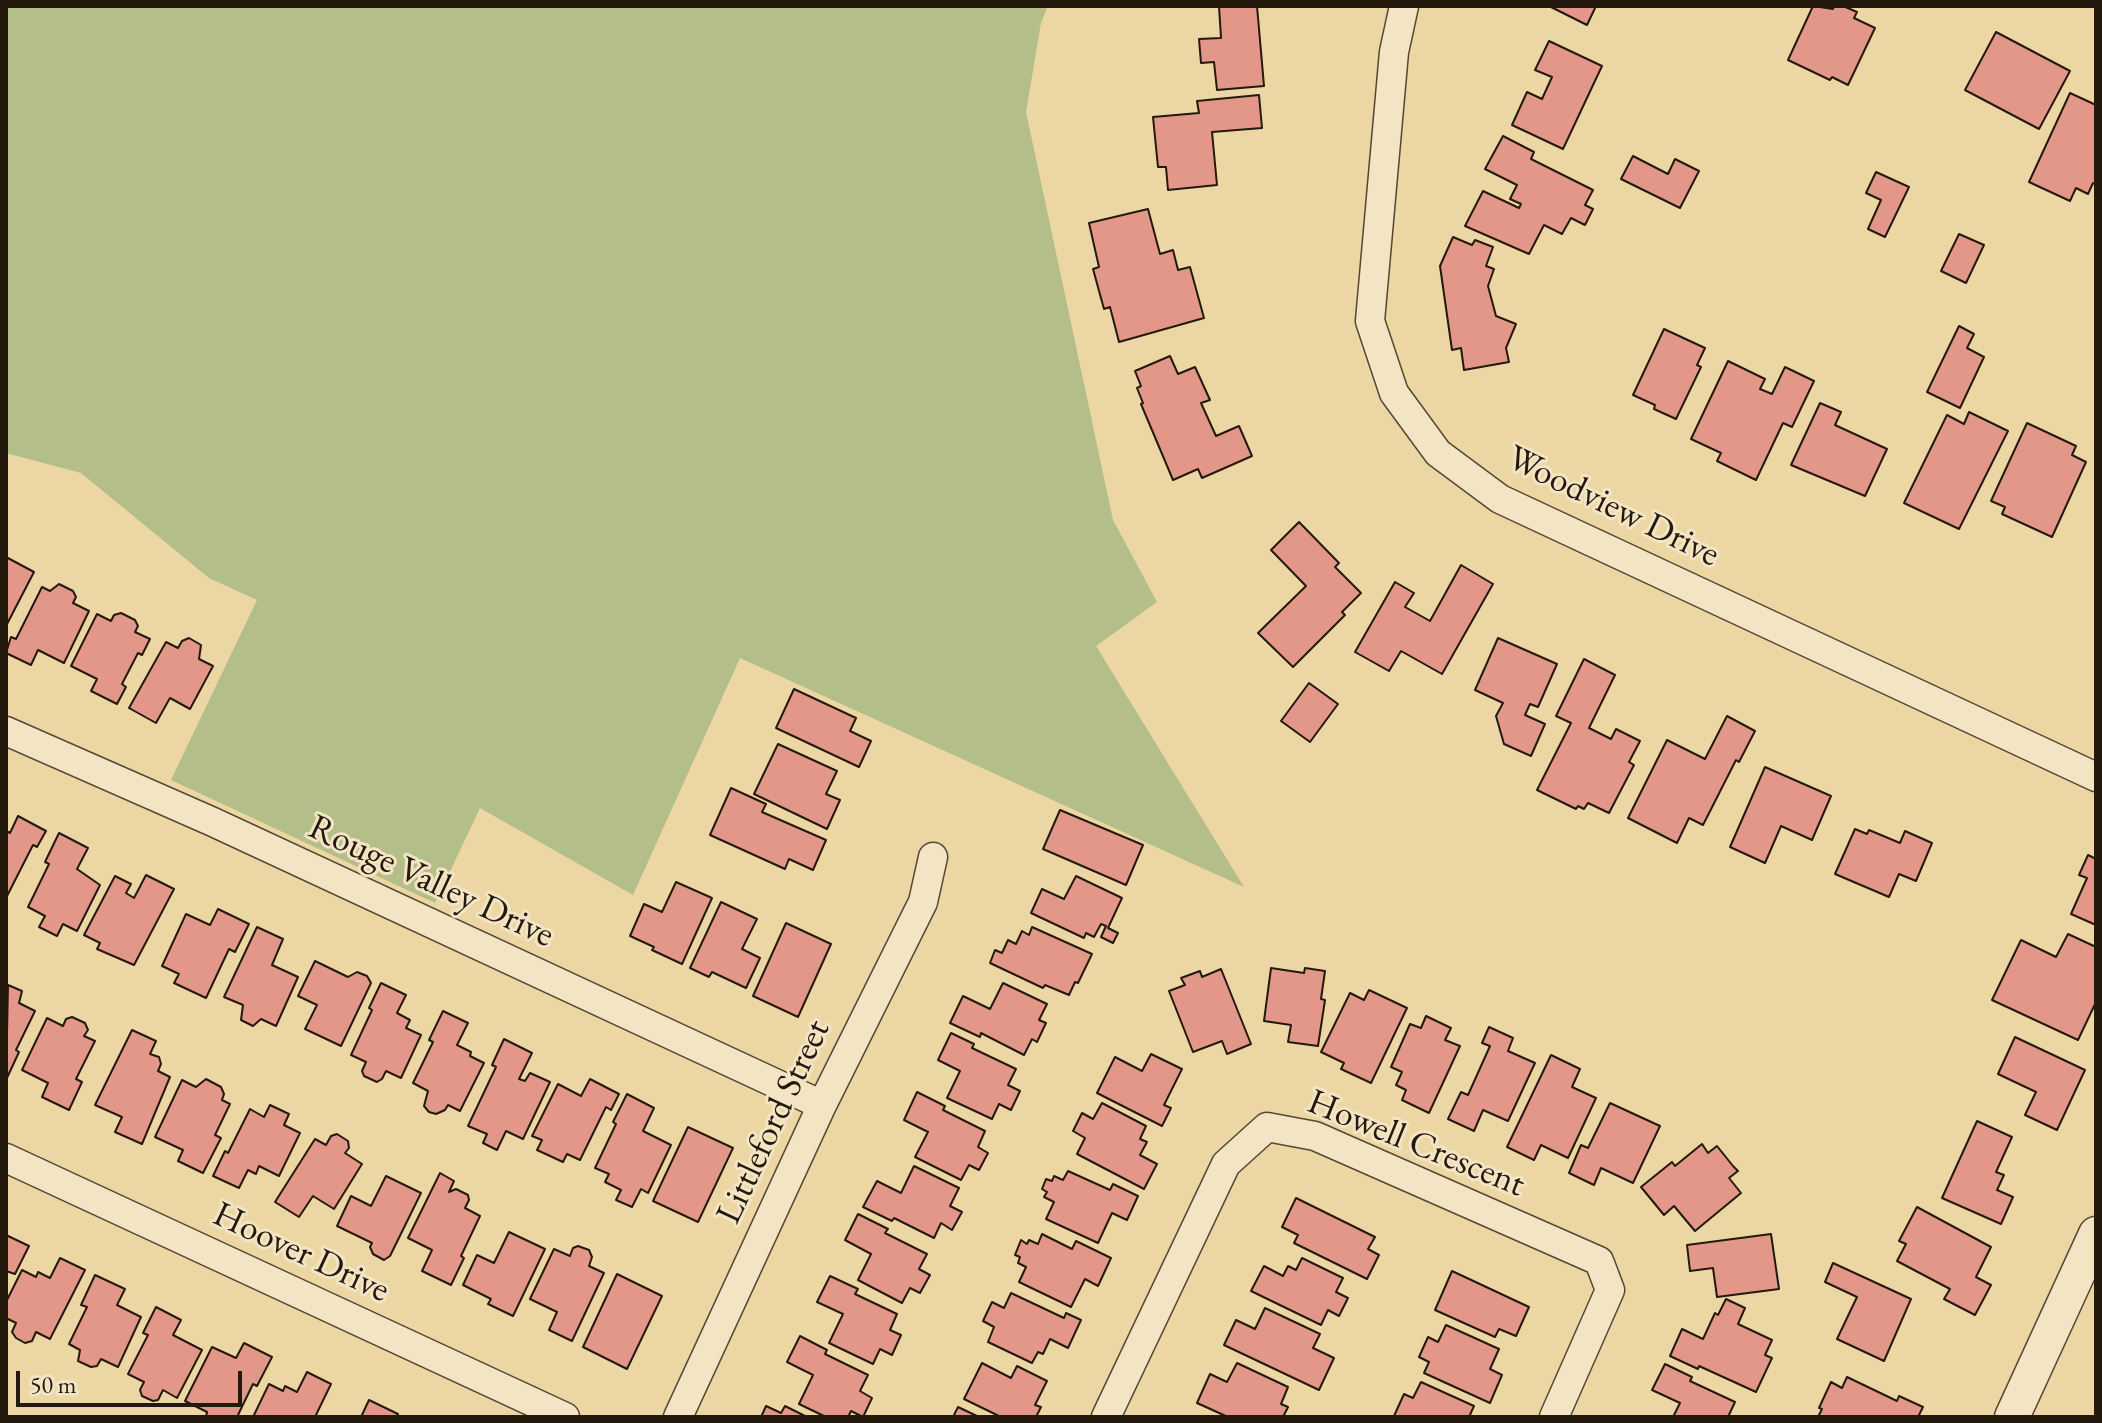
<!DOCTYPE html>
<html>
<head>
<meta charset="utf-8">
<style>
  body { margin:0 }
  #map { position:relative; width:2102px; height:1423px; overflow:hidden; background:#ecd6a4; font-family:"EB Garamond",serif }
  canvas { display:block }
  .frame { position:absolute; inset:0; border:8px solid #23190d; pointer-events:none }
  .scale { position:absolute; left:16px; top:1371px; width:226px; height:36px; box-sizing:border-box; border:4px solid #23190d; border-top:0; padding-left:10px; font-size:24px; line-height:28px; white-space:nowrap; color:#23190d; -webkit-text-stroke:6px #f3e4c4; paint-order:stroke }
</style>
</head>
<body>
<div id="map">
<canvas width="2102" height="1423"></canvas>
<div class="frame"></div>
<div class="scale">50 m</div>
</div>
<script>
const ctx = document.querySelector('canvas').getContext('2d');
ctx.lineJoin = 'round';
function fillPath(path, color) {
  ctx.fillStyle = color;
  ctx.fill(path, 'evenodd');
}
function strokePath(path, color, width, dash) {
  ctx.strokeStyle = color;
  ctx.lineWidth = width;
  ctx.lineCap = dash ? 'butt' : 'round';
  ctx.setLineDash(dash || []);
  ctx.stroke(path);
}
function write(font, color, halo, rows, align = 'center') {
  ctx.font = font + ' "EB Garamond",serif';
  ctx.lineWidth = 6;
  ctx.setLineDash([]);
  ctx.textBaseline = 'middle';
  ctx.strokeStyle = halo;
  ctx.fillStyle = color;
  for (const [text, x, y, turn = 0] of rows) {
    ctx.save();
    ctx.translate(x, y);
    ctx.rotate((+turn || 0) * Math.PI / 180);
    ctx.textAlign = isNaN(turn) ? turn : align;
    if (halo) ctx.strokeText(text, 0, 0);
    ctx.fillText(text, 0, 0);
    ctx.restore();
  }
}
fillPath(new Path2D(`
  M6,6h1042l-7,17 -15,89 87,408 44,82 -61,44 148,241 -504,-229 -107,237 -153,-87 -45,95 -264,-123 86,-180 -48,-22 -128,-105 -75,-20z`), '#b3be89');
const building = new Path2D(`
  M1219,6h38l7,80 -47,4 -3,-28 -13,1 -2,-24 22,-1z
  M1549,6h47l-9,19z
  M1813,6l20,3 1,-3h9l14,6 -3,6 21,10 -27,57 -16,-8 -2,3 -42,-20z
  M1996,32l74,39 -31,58 -74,-39z
  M1549,41l53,25 -39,83 -51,-24 15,-33 15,7 10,-22 -17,-7z
  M2070,93l26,12v80l-3,-2 -5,11 -12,-6 -6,13 -41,-19z
  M1259,95l3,33 -50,4 5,53 -49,5 -2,-23h-8l-5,-50 46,-4 -2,-12z
  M1503,136l31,16 -3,7 62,31 -8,15 8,4 -8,16 -14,-7 -9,16 -18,-9 -15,29 -64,-28 18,-35 36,17 2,-4 -11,-5 7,-14 -32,-16z
  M1633,156l35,18 7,-15 24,12 -19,37 -59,-29z
  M1876,172l33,15 -24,50 -17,-8 13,-29 -15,-7z
  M1148,209l12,45 13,-4 5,20 12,-3 14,51 -85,24 -9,-35 -6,2 -11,-40 6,-2 -10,-44z
  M1959,234l25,11 -18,38 -25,-12z
  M1453,237l19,8 3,-5 18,7 -7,19 8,3 -6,17 8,30 20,8 -10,24 3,14 -45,8 -3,-22 -9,2 -12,-84z
  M1959,326l15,8 -7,14 17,9 -24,51 -33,-16z
  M1664,329l41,19 -8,17 4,2 -25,52 -22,-10 1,-4 -22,-10z
  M1170,356l8,18 17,-7 15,33 -9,3 15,33 23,-10 13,30 -50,22 -4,-9 -25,11 -32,-76 2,-1 -6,-15 4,-2 -6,-15z
  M1728,361l37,18 -5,10 12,5 13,-27 29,14 -22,46 -9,-4 -27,57 -39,-19 4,-8 -30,-14z
  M1820,403l21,9 -6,13 52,24 -22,47 -74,-31z
  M1969,412l39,19 -49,98 -55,-26 43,-88 17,9z
  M2027,423l49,23 -4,9 14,7 -34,75 -50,-23 3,-7 -14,-6z
  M1299,522l40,41 -4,4 26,26 -19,19 3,3 -52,52 -35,-34 48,-47 -35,-36z
  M6,557l28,15 -28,54z
  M1461,565l32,19 -51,90 -41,-23 -12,20 -34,-19 40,-70 19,11 -9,14 25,14z
  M59,584l14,7 3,6 -3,6 16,8 -25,52 -26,-13 -7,15 -25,-12 5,-16 5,2 26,-52 8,4z
  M121,613l14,7 3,6 -3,6 15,7 -8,16 -4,-2 -16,31 4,3 -9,17 -26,-13 6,-12 -26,-13 26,-52 14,7 3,-6z
  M189,638l12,7 -2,14 14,7 -23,43 -20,-11 -14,25 -27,-15 37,-66 12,6 4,-7z
  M1498,638l59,26 -19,43 -8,-3 -5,11 20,9 -14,32 -27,-12 -8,-28 7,-13 -28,-13z
  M1584,659l31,16 -26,53 22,11 5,-10 24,12 -11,21 5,3 -25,48 -21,-10 -4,6 -6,-3 -2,3 -39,-19 34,-67 -15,-7z
  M1309,683l29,21 -28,38 -29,-21z
  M794,689l62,29 -6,13 21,10 -12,26 -83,-39z
  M1727,716l28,15 -16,31 -3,-2 -33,65 -14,-7 -12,25 -49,-25 39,-78 38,19z
  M778,744l59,27 -11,23 14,6 -13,29 -73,-35z
  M1765,767l66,29 -19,44 -31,-14 -16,37 -35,-16z
  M731,788l35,16 -4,8 64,28 -13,30 -24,-11 -4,10 -75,-34z
  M1060,810l83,35 -17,40 -83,-36z
  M18,816l28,15 -9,16 -4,-2 -27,53v-67l4,2z
  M1855,829l12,5 2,-4 31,13 5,-12 27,12 -16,38 -17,-7 -10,23 -54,-23z
  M59,833l29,15 -11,21 23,16 -23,46 -14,-7 -6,12 -18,-9 6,-11 -17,-9 21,-43 -4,-2z
  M2088,855l8,4v66l-25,-11 16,-36 -8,-3z
  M146,875l28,14 -40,76 -37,-16 3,-6 -16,-8 31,-59 16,8 -5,9 8,5z
  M1076,876l46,22 -14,30 10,5 -5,10 -12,-6 5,-11 -5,-2 -7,13 -8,-4 -2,5 -53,-25 11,-24 22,10z
  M676,882l36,16 -30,66 -30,-14 2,-3 -24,-11 14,-32 18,8z
  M721,902l36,17 -15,30 18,9 -14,30 -34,-16 -3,5 -19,-9z
  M218,909l31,15 -14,28 -6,-3 -23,49 -32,-15 5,-9 -17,-8 24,-52 24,11z
  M786,923l45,21 -33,73 -45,-21z
  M257,927l26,12 -11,26 26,12 -22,49 -15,-7 -8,7 -12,-6 2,-15 -19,-8z
  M1032,927l60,27 -14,29 -3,-1 -6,13 -24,-10 -2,3 -53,-25 5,-13 7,3 6,-13 8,4 6,-13 7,4z
  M2068,934l28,13v55l-18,38 -86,-40 29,-60 35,17z
  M315,961l33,16 9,-5 10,4 4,7 -30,63 -36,-17 12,-24 -19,-9z
  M1271,968l33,5 1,-5 20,3 -4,28 4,1 -7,46 -30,-4 3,-17 -27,-4z
  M1221,969l30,75 -24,10 -5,-13 -29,11 -24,-61 16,-6 -4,-7 19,-7 2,6z
  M381,983l25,12 -9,18 13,7 -4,8 15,7 -20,43 -15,-7 -4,8 -5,3 -13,-6 -2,-5 4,-9 -15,-7 21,-45 -3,-2z
  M1003,983l44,21 -8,16 7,3 -9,19 -5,-3 -8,16 -43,-22 -1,4 -30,-14 13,-27 27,13z
  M8,985l14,6 -3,12 16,8 -19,39 3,2 -13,28z
  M1369,990l38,18 -36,75 -30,-14 3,-6 -23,-11 29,-59 14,7z
  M443,1011l25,12 -11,22 14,7 -1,4 14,7 -24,48 -12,-6 -3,5 -9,4 -7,-2 -5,-6 4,-15 -15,-8 20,-41 -4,-2z
  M1426,1016l25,12 -6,12 15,6 -31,67 -27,-13 4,-10 -10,-5 6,-13 -11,-5 19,-43 11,4z
  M72,1017l13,6 3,7 -4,6 11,5 -19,38 6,3 -13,28 -27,-13 6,-14 -26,-13 25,-52 16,8 3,-7z
  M1489,1027l24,11 -5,13 27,12 -27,58 -25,-11 -9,21 -26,-12 13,-27 7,3 22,-49 -8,-3z
  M132,1030l24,11 -6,13 9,3 2,7 -3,7 12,6 -28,67 -27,-12 7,-15 -27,-12z
  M951,1033l23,11 -2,4 44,21 -8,16 12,6 -9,19 -12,-6 -7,15 -45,-21 13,-27 -22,-11z
  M2015,1037l70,33 -28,60 -32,-15 11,-23 -38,-18z
  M504,1039l28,14 -13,26 6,2 5,-8 20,9 -27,57 -17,-8 -9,19 -14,-7 4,-9 -19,-8 28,-59 -4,-2z
  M1151,1054l31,15 -18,36 7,3 -9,18 -65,-33 18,-36 27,14z
  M1551,1055l29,14 -8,18 24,11 -28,60 -27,-13 -7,15 -27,-13z
  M206,1079l15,8 3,7 -2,6 8,4 -15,31 6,3 -18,35 -25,-12 5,-11 -28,-13 27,-57 14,7z
  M590,1079l29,15 -8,16 -5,-3 -26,53 -13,-6 -4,8 -26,-12 5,-10 -10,-4 26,-52 23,12z
  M917,1092l28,14 -2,4 42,21 -7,16 10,6 -9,17 -10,-5 -8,15 -46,-23 13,-25 -24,-12z
  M627,1094l27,14 -11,23 28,14 -23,48 -7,-4 -9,18 -16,-7 5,-10 -16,-8 4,-8 -14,-6 21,-44 -3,-2z
  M1102,1103l44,23 -6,13 7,3 -7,13 17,9 -13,25 -67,-35 8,-16 -12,-7 9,-18 11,6z
  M1610,1103l50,23 -27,57 -32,-15 -7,17 -25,-12 12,-28 7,3z
  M270,1105l19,9 -5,11 16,8 -21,43 -20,-10 -3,8 -8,-4 -9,18 -26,-12 12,-25 3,2 22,-44 14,8z
  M1977,1121l35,16 -16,35 8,3 -7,15 16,7 -12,27 -59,-26z
  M688,1127l45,21 -35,74 -45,-21z
  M337,1134l11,7 1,7 -4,5 17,11 -28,45 -21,-13 -14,21 -24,-15 40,-63 11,6 5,-9z
  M1702,1144l6,9 9,-7 16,20 5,5 -9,7 12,15 -46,38 -21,-25 -10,9 -23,-28 31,-25 3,4z
  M914,1166l45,22 -9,18 12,6 -10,18 -11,-7 -7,15 -40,-20 -2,3 -29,-14 14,-26 24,12z
  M1068,1171l42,19 3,-6 25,12 -11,24 -15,-7 -14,30 -52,-24 8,-17 -10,-5 3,-5 -5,-3 4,-10 6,2 2,-5 9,4z
  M440,1173l14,8 -5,11 7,-3 12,6 1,5 -4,8 15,8 -19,40 3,2 -13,27 -29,-14 10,-21 -24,-12z
  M386,1176l35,17 -31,63 -6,4 -11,-6 -3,-7 2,-4 -35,-17 14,-30 20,10z
  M1296,1198l79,39 -7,12 11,6 -12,24 -73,-36 4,-8 -16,-8z
  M1917,1207l74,40 -15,30 15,8 -16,30 -31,-16 6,-10 -53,-28 9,-17 -7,-3z
  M858,1214l30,15 -3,4 42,21 -8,15 11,6 -10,18 -10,-5 -8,15 -44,-23 13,-26 -26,-14z
  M509,1232l36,17 -32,67 -25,-12 3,-5 -28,-14 14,-30 17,8z
  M1042,1234l30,15 4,-8 35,17 -13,28 -13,-7 -14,28 -52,-25 7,-15 -8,-4 2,-6 -5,-2 6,-15 6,4 2,-4 9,4z
  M1771,1234l8,55 -62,8 -4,-29 -23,3 -3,-26z
  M6,1235l23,11 -14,28 -9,-3z
  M578,1246l11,4 3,7 -3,9 15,7 -32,68 -23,-11 8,-18 -27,-13 24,-50 16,7 3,-8z
  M60,1258l25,12 -35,69 -14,-7 -4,9 -7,2 -9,-5 -4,-6 4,-9 -10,-5v-16l16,-32 14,7 2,-5 12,6z
  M1302,1258l41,20 -7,14 12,6 -9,18 -11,-6 -7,15 -70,-34 13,-25 19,10 5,-10 8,4z
  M1833,1263l78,36 -27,62 -47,-22 20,-42 -32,-15z
  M1452,1271l77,36 -13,29 -17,-7 -4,8 -60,-27z
  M617,1274l45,22 -35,73 -44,-22z
  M95,1275l30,14 -8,16 24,12 -23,50 -17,-8 -4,7 -6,1 -13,-6 2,-11 -11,-6 18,-37 -6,-2z
  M830,1276l28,13 -3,5 42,20 -7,16 11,5 -9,20 -12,-6 -7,15 -44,-21 14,-29 -26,-12z
  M1011,1293l53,25 2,-5 15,7 -13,28 -18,-9 -7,15 -5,-2 -6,11 -44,-21 6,-15 -11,-6 9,-19 12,6z
  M1726,1299l19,9 -7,16 34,16 -7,15 7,3 -16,34 -57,-26 -1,3 -28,-13 12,-27 21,10 12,-26 3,2z
  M156,1307l25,13 -8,15 29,15 -25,48 -14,-8 -5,10 -5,1 -11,-5 -2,-6 4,-8 -16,-8 20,-39 -5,-2z
  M1265,1308l55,26 -7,14 21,10 -15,32 -95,-45 12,-25 19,9z
  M1446,1325l53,24 -9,20 12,6 -12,28 -66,-30 5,-11 -10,-5 9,-20 10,5z
  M800,1336l27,14 -2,4 43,21 -8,16 12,7 -9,19 -12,-6 -3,6h-22l-27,-13 14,-29 -26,-13z
  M244,1343l28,14 -15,29 -4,-2 -16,33h-31l1,-5 -22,-11 27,-54 24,11z
  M982,1363l29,15 6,-12 30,15 -12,24 6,2 -5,10h-35l-37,-18z
  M1237,1363l51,24 -7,17 7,3 -5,10h-55l-31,-14 13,-29 17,8z
  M1665,1364l27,13 -2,4 45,21 -7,15h-55l7,-14 -28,-13z
  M307,1372l24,12 -16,33h-62l16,-33 14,7 2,-5 12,6z
  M1847,1377l50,24 2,-5 24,11 -5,10h-100l4,-8 -3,-1 12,-26 11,6z
  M1421,1382l53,24 -5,11 -75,-1 10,-22 9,4z
  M369,1400l29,14 -2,3h-35z
  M766,1406l15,7 4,-7 22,11h-46z
  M958,1407l21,10h-26z`);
fillPath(building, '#e39789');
strokePath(building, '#23190d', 2);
const minor = new Path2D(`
  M1404,6l-10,46 -24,269 24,72 44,60 62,46 596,278
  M6,731l207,91 609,283
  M6,1158l559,259
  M678,1417l144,-312 101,-203 10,-45
  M1106,1417l120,-253 41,-37 48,9 284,125 11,29 -56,127`);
const tertiary = new Path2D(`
  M2012,1417l84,-183`);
strokePath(minor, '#554833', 31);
strokePath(tertiary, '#554833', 37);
strokePath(minor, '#f3e4c4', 28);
strokePath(tertiary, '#f3e4c4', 34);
write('36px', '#23190d', '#f3e4c4', [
  ["Woodview Drive",1613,507,26],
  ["Rouge Valley Drive",431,882,25],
  ["Littleford Street",774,1122,-65],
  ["Howell Crescent",1416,1144,22],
  ["Hoover Drive",301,1253,25]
]);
</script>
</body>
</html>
